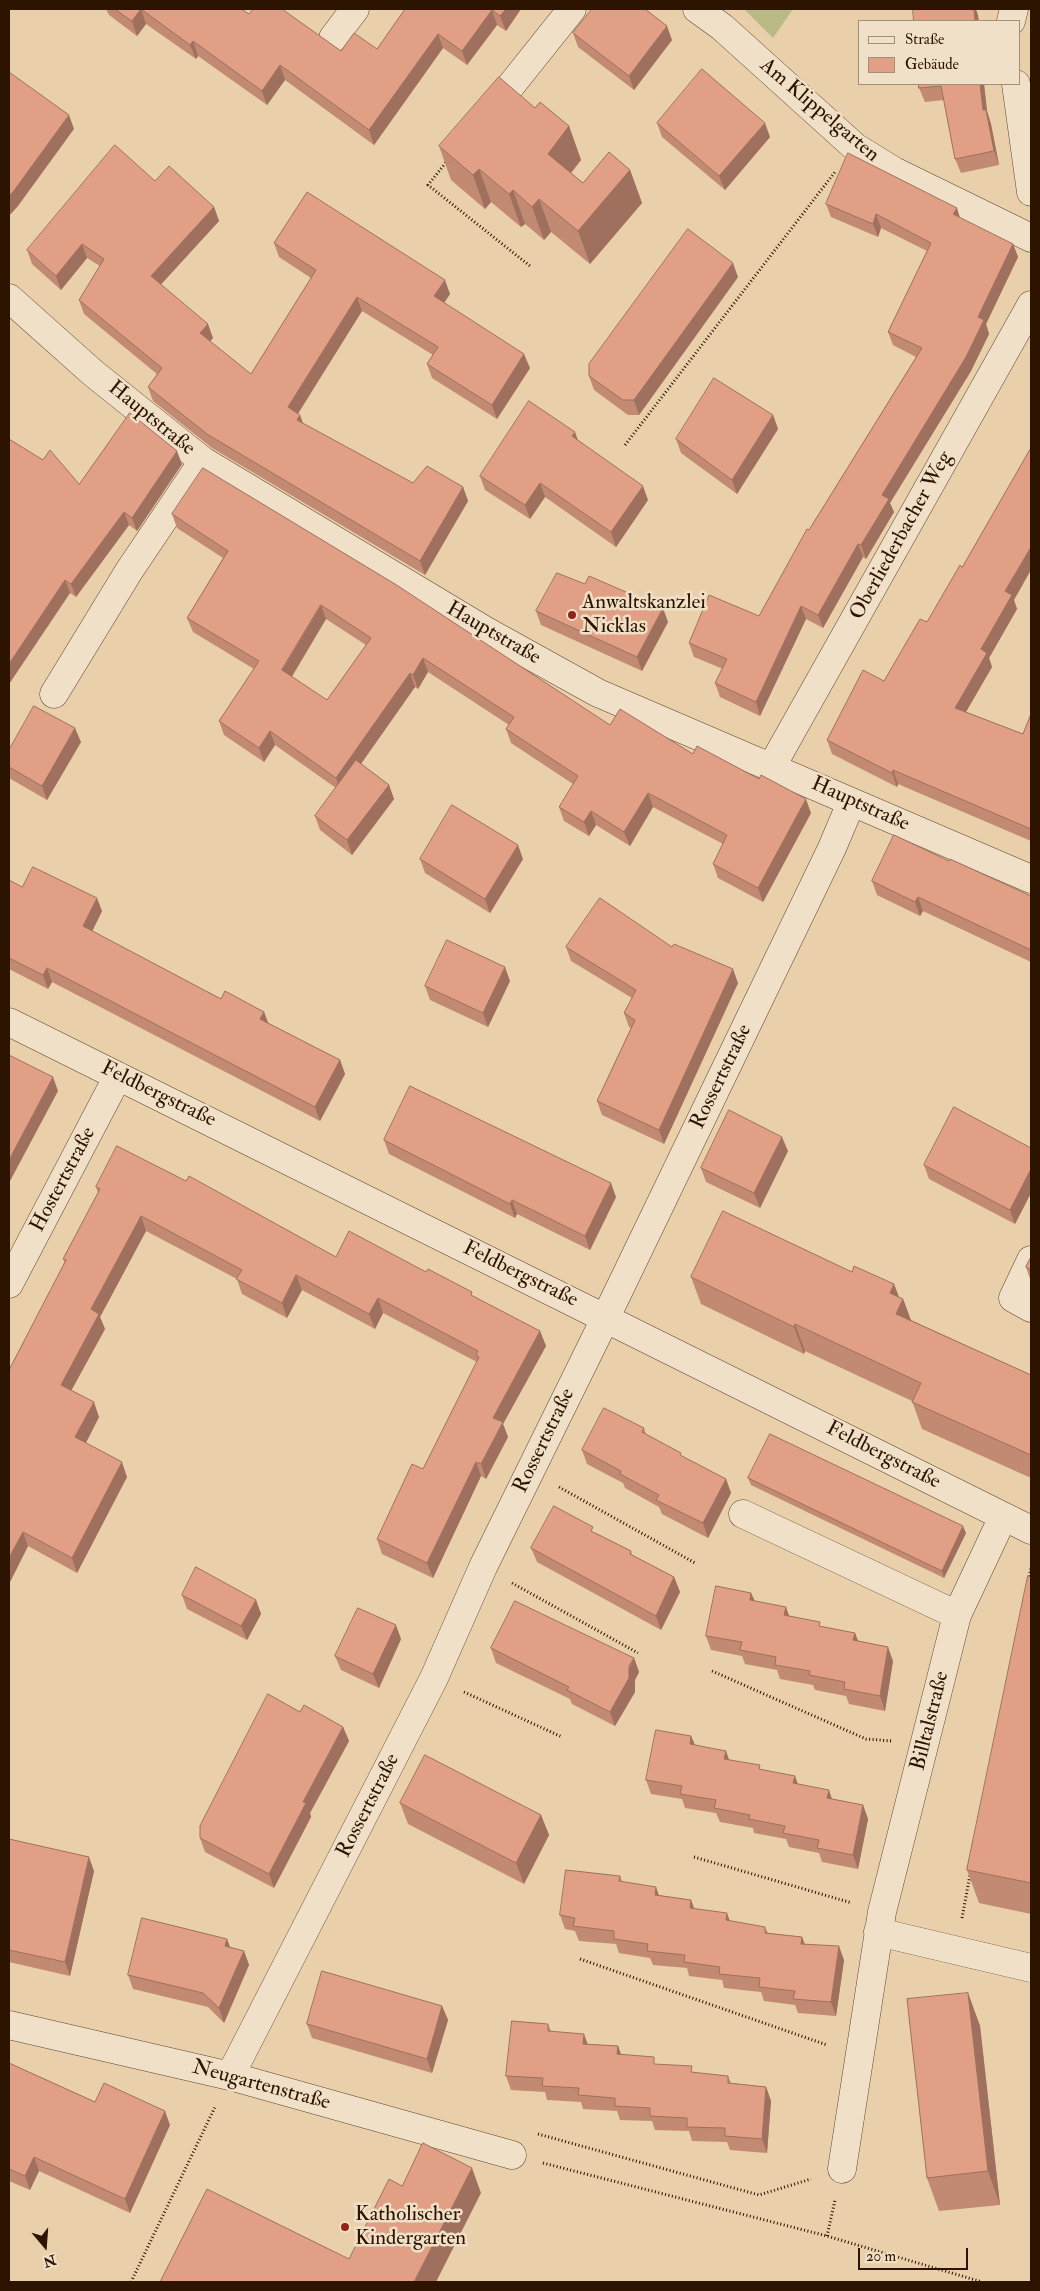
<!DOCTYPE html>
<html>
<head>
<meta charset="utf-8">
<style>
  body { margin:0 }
  #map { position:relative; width:1040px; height:2291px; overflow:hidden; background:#e9d0ab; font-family:"IM FELL Double Pica",serif }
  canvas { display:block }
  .frame { position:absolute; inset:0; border:10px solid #2d1400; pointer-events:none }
  .legend { position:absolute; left:858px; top:20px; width:162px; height:65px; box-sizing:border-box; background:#f1e0c8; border:1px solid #a38e78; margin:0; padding:6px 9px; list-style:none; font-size:15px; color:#2d1400 }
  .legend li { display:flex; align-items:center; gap:10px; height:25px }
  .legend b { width:25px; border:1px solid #a38e78 }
  .north { position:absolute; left:20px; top:2221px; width:50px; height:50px; -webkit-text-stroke:4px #f1e0c8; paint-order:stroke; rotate:162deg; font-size:14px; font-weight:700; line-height:20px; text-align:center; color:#2d1400 }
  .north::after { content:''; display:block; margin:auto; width:18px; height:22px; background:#2d1400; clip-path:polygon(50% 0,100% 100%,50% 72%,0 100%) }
  .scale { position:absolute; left:858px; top:2248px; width:110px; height:22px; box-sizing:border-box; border:2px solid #2d1400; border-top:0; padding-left:6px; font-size:15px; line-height:18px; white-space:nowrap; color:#2d1400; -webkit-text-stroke:4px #f1e0c8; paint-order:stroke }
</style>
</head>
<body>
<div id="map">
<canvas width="1040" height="2291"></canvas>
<div class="frame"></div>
<ul class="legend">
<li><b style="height:6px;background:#f1e0c8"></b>Straße</li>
<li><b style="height:14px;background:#e1a085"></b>Gebäude</li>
</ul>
<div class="north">N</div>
<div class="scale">20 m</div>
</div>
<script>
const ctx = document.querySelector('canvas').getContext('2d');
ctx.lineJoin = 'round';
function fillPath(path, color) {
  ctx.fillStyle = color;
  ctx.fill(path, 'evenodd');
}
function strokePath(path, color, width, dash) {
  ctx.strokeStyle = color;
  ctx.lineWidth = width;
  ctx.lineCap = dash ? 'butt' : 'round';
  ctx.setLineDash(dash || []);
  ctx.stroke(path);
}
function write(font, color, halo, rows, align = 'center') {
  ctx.font = font + ' "IM FELL Double Pica",serif';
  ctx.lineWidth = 5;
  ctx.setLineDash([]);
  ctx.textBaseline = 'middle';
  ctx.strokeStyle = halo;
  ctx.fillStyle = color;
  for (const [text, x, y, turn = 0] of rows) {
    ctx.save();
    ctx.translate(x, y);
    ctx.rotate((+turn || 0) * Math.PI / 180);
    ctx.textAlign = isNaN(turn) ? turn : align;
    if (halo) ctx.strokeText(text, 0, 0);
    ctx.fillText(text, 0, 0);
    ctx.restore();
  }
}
fillPath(new Path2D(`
  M744,9h49l-20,29z`), '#baba86');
const minor = new Path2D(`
  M697,9l25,18 133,120 39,24 137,67
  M1011,21l3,-12
  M333,38l22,-29
  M1016,84l15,108
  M501,98l71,-89
  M9,298l84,75 110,88 283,170 112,62 433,186
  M54,694l75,-123 74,-110
  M772,766l259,-461
  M9,1022l1022,508
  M1031,1260l-18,38 18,10
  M9,1284l109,-208
  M743,1514l214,101
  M878,1932l153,36
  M9,2025l221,51 282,79
  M230,2076l204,-398 49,-111 123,-250 226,-469 19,-45
  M842,2169l40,-257 75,-297 46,-98`);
strokePath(minor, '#5c432b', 29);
strokePath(new Path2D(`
  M448,160l-20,25 102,81
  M625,445l210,-273
  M559,1487l136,76
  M1029,1580l2,-13
  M512,1583l126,70
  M712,1671l154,68 26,2
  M464,1692l98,45
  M694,1857l158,46
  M962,1918l8,-43
  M580,1959l247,86
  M538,2134l221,61 52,-16
  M543,2163l284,73 155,46
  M827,2236l8,-36
  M131,2282l84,-175`), '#2d1400', 3, [1, 2.5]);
strokePath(minor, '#f1e0c8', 28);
fillPath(new Path2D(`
  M106,9h135l8,5 92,37 36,-2 28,-40h116l-15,22 -9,-6 -30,40 -24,-17 -69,97 -89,-65 -18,25 -69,-49 -2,3 -50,-35 -9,12 -28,-21z
  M573,33l99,7 -38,50 -56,-43z
  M919,84h65l3,27 4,13 8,41 -38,8 -6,-14 -11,-59 -19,2 -6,-14z
  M535,108l34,18 12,34 -10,13 12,10 47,-13 12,33 -52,61 -39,-32 -7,8 -19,-16 -4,3 -30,-25 -6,7 -34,-29 -12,-34z
  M657,123l113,14 -45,53 -63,-53z
  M155,181l59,26 5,14 -58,63 52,54 -3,3 41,33 60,-96 -32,-21 -5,-14 176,51 -6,9 86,65 -33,51 -65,-41 -5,-14 6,-9 -71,-44 -64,103 5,10 110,59 50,4 5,14 -43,74 -213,-127 -59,-47 -5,-14 9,-13 -73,-60 -5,-14 21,-34 -13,-8 -26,32 -29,-26 -5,-14z
  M826,204l134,14 53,26 5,13 -32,67 3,10 -18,37 -81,132 4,9 -28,47 -3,-2 -40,71 -17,-9 -46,97 -40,-19 -5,-14 8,-14 -29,-12 -5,-14 70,-27 50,-86 107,-173 -23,-12 -5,-13 39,-81 -46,-23 -3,9 -47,-20z
  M738,277l-99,138h-11l-34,-25 -5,-14z
  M773,415l5,14 -41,65 -56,-41 -5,-14z
  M9,439l70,45 103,-20 -45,67 -8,-6 -53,72 -6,-4 -61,91z
  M577,439l71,61 -32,47 -71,-50 -15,22 -45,-29 -5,-14z
  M172,514l438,211 83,29 118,59 -48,89 -45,-24 -5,-14 10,-20 -70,-37 -23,39 -34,-21 -7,11 -25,-15 -5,-14 14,-23 -62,-41 -5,-14 3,-4 -81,-53 -10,17 -3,-2 -54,77 28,21 5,14 -42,56 -32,-25 -5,-14 21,-28 -61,-43 -11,17 -40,-27 -5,-14 35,-52 -61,-37 -6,-14 36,-60 -46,-30zM326,619l40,26 -39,55 -35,-23z
  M1014,600l3,9 -28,49 3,9 -26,45 57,22 8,-20v127l-133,-57 -1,3 -65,-33 -5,-14 57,-59z
  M536,611l132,11 -26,49 -101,-46z
  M81,742l-34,58 -38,-22v-28z
  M420,859h103l-33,54 -65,-40z
  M949,861l82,35v66l-108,-51 -3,5 -43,-21 -5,-14z
  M9,880l13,7 80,24 -10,20 129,68 43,13 4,11 72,37 5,14 -25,47 -268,-139 -4,7 -39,-20z
  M566,947h106l66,36 -74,161 -62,-29 -5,-14 34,-73 -2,-1 -5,-14 8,-15 -61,-37z
  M510,981l-22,46 -58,-27 -5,-14z
  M384,1140l232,57 -26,53 -73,-36 -2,4 -126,-64z
  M1031,1148v45l-16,31 -86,-45 -5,-14z
  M788,1151l-28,57 -54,-26 -5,-14z
  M96,1187l240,70 90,15 114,59 6,15 -43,78 5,13 -22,42 -5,-3 -48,102 -51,-24 -5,-15 46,-70 54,-107 -94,-49 -8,16 -73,-39 -15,28 -45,-24 -5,-15 -91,-48 -46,86 5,12 -34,62 28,26 -13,26 41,34 -50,96 -49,-27 -19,38v-214l56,-107 -2,-4 35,-66z
  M1031,1257v25l-5,-15z
  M852,1272l42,12 5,13 4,2 8,21 120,55v103l-109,-49 -10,-28 -107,-50 -1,3 -103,-50 -10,-27z
  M644,1428l2,6 37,23 43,22 5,14 -23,45 -46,-24 -3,-7 -34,-19 -2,-5 -36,-19 -5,-14z
  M748,1478l218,55 -22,45 -193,-93z
  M596,1533l35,18 1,4 42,22 6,15 -19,38 -124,-68 -6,-14z
  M1031,1577v337l-52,-11 -12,-33z
  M751,1593l4,8 31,6 3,9 33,11 33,6 3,8 35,20 -8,50 -36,-7 -3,-8 -31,-6 -2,-5 -33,-6 -3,-9 -32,-6 -3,-8 -31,-6 -5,-14z
  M182,1595l74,5 5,14 -14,26 -60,-31z
  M401,1639l-22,49 -38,-18 -6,-14z
  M491,1648l143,10 5,14 -4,8v12l-20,34 -43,-22 -2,-5 -74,-36z
  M300,1712l43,15 6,14 -39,72 1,4 -37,71 -69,-36 -5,-14z
  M691,1736l4,9 34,15 32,10 37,14 34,15 31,6 5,14 -10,50 -36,-7 -3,-9 -30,-6 -3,-8 -32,-6 -1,-5 -33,-6 -4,-9 -31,-5 -3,-9 -31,-5 -5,-14z
  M400,1803l141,12 8,20 -25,49 -116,-60z
  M9,1839l85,32 -24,105 -61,-14z
  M620,1876l2,5 37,14 32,5 3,8 36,13 35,6 3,6 34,4 3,7 39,16 -8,56 -38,-3 -3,-8 -31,-4 -3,-9 -37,-4 -2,-8 -33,-4 -2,-8 -34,-3 -3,-7 -31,-5 -3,-9 -37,-3 -4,-10 -10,-2 -5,-14z
  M227,1939l3,8 14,4 5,14 -25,58 -16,-16 -75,-18 -5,-14z
  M968,1993l12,33 20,179 -61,6 -12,-33z
  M442,2006l6,14 -16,53 -120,-35 -5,-14z
  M548,2024l3,7 36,13 31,2 3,9 35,10 38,8 34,3 3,7 35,4 5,14 -4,52 -37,-3 -3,-8 -35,-1 -3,-10 -34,-1 -3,-9 -32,-1 -3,-9 -34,-2 -2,-7 -34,-2 -2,-8 -34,-2 -5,-14z
  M9,2063l86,39 75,23 -40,88 -91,-42 -9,19 -21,-9z`), '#c28a72');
fillPath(new Path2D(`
  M141,9l5,15 -9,12 -5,-15z
  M506,9h15l-15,22 -6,-15z
  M974,9h2l2,6 1,6h-4z
  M492,10l5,15 -30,40 -5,-14z
  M667,26l5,14 -38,50 -5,-14z
  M438,34l5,14 -69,97 -5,-15z
  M193,41l5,15 -2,3 -6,-14z
  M280,65l5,15 -18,25 -5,-14z
  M980,84h4l3,27 4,13 8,41 -5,-14 -11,-41z
  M69,115l5,14 -56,77 -9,10v-20z
  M765,123l5,14 -45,53 -6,-14z
  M569,126l12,34 -21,27 -12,-33z
  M479,169l12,33 -6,7 -12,-34z
  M630,170l12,33 -52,61 -12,-33z
  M513,190l12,34 -4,3 -12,-33z
  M539,199l12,33 -7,8 -12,-33z
  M214,207l5,14 -63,69 -5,-14z
  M957,208l4,13 -8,-7z
  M876,214l5,14 -3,9 -5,-13z
  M82,244l5,14 -26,32 -5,-14z
  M1013,244l5,13 -32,67 3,10 -18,37 -81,132 4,9 -28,47 -5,-14 21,-50 96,-178z
  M733,263l5,14 -99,138 -5,-15z
  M445,280l5,14 -11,16 -5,-14z
  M357,297l5,14 -69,110 -5,-14z
  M208,324l5,14 -8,9 -5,-14z
  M524,354l6,14 -33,51 -5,-14z
  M300,415l5,14 -8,-9z
  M773,415l5,14 -41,65 -5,-14z
  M575,432l5,14 -8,-10z
  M177,451l5,13 -45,67 -5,-13z
  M540,483l5,14 -15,22 -5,-14z
  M643,486l5,14 -32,47 -5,-15z
  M463,487l5,14 -43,74 -5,-14z
  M124,512l5,13 -53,72 -5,-13z
  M858,544l5,13 -40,71 -5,-13z
  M1031,547v23l-17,30 3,9 -28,49 3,9 -32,55 -5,-14 50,-117z
  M65,580l5,13 -61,91v-20z
  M321,605l5,14 -39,65 -5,-14z
  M801,606l5,13 -46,97 -4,-14z
  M663,608l5,14 -26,49 -5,-14z
  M423,658l5,14 -10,17 -5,-14z
  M410,673l5,14 -74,105 -5,-14z
  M75,728l6,14 -34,58 -5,-14z
  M270,731l5,14 -11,17 -5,-14z
  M893,770l5,14 -1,3 -5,-14z
  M389,785l5,14 -42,56 -5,-15z
  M648,793l5,14 -23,39 -6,-14z
  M806,799l5,14 -48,89 -5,-14z
  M591,811l5,14 -7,11 -5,-14z
  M518,845l5,14 -33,54 -5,-14z
  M918,897l5,14 -3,5 -5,-14z
  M97,898l5,13 -14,29 -5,-14z
  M505,967l5,14 -22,46 -5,-14z
  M47,968l5,14 -4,7 -5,-14z
  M733,969l5,14 -74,161 -5,-14z
  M264,1012l5,13 -9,-6z
  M340,1060l5,14 -25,47 -5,-14z
  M53,1077l5,14 -49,92v-23z
  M782,1137l6,14 -28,57 -6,-15z
  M1031,1169v24l-16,31 -5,-14z
  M611,1183l5,14 -26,53 -5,-14z
  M512,1200l5,14 -2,4 -5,-14z
  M141,1216l5,15 -46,86 5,12 -39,71 -5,-15 30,-76z
  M296,1275l6,15 -15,28 -5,-15z
  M894,1284l7,19 2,-4 10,27 -17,-12 -6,-21z
  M378,1298l5,15 -8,16 -6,-15z
  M795,1324l10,27 -1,3 -10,-27z
  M540,1331l6,15 -43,78 5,13 -22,42 -5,-15 12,-46z
  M94,1402l5,15 -18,35 -6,-15z
  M122,1462l5,15 -50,96 -5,-15z
  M476,1462l5,14 -48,102 -6,-15z
  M726,1479l5,14 -23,45 -5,-15z
  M963,1526l3,7 -22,45 -2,-7z
  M23,1532l5,14 -19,38v-26z
  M674,1577l6,15 -19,38 -5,-14z
  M751,1593l6,14 -7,-7z
  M256,1600l5,14 -14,26 -6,-14z
  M786,1607l5,15 -7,-7z
  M396,1625l5,14 -22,49 -6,-14z
  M855,1633l5,14 -7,-7z
  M888,1647l5,14 -8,50 -5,-15z
  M634,1658l5,14 -4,8v12l-20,34 -5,-14z
  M343,1727l6,14 -39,72 1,4 -37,71 -5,-14 34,-72z
  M691,1736l6,14 -7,-6z
  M726,1751l5,14 -7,-6z
  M795,1776l5,14 -7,-7z
  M829,1790l5,15 -7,-7z
  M863,1805l5,14 -10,50 -5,-14z
  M541,1815l8,20 -25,49 -8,-21z
  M89,1857l5,14 -24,105 -5,-14z
  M656,1887l5,14 -6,-6z
  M691,1900l5,14 -6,-6z
  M727,1913l5,14 -6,-7z
  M802,1937l5,15 -6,-8z
  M227,1939l5,14 -7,-7z
  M839,1946l5,14 -8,56 -5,-14z
  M244,1951l5,14 -25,58 -5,-15z
  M968,1993l12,33 20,179 -12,-34z
  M442,2006l6,14 -16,53 -5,-14z
  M584,2034l5,14 -6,-4z
  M618,2046l5,14 -6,-6z
  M766,2087l5,14 -4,52 -5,-14z
  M165,2111l5,14 -40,88 -5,-14z
  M34,2157l5,14 -9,19 -5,-14z
  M472,2168l9,25 -45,89h-22z`), '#9e705d');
const building = new Path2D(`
  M115,9h126l8,5 4,-5h29l59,42 13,-18 23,16 28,-40h101l-6,7 -8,-6 -30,41 -24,-17 -69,96 -89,-65 -18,26 -69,-50 -3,4 -49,-36 -9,12z
  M592,9h53l22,17 -38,50 -56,-43z
  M913,9h61l1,12h-61z
  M702,69l63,54 -46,53 -62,-53z
  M9,72l60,43 -56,77 -4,4z
  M499,77l36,31 5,-6 29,24 -21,28 35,29 26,-31 21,18 -52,61 -39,-32 -7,8 -19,-17 -4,4 -30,-25 -6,6 -34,-29z
  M919,84h61l3,26h3l8,41 -39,8 -14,-73 -22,2z
  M115,145l40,36 14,-15 45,41 -63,69 57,48 -8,9 51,41 65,-104 -42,-27 33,-51 138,88 -11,16 90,58 -32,51 -65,-41 11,-17 -81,-50 -69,110 12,8 -3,5 116,63 14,-17 36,21 -43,74 -213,-127 -59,-47 14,-19 -83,-68 25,-41 -22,-15 -26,32 -29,-26z
  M848,153l109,55 -4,6 60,30 -35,73 6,3 -18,37 -84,138 7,4 -28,46 -3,-1 -40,71 -17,-9 -45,96 -41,-19 12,-24 -38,-16 20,-48 50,21 48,-87 2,1 113,-182 -34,-16 43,-89 -55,-29 -3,10 -47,-20z
  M688,229l45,34 -99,137h-11l-34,-24v-12z
  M714,378l59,37 -41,65 -56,-41z
  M529,401l46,31 -3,4 71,50 -32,46 -71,-49 -15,22 -45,-29z
  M130,413l47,38 -45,67 -8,-6 -53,72 -6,-4 -56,84v-225l34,21 7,-10 29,34z
  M1031,448v99l-26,44 7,4 -31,54 6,4 -32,55 68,26 8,-20v115l-138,-59 -1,3 -65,-33 36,-70 21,11 36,-62 7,3 33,-57 2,2z
  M203,468l192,116 215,141 10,-16 73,45 4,-8 62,33 2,-4 45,24 -48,89 -45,-24 14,-29 -79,-42 -24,39 -33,-21 -7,11 -25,-15 19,-31 -72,-47 8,-12 -91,-59 -10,17 -3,-2 -74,105 -66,-47 -11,17 -40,-27 40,-60 -72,-43 41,-67 -56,-37zM321,605l50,33 -44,62 -45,-30z
  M557,573l28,11 4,-8 74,32 -26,49 -101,-46z
  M34,706l41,22 -33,58 -33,-19v-17z
  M356,760l33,25 -42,55 -32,-24z
  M452,805l66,40 -33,54 -65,-40z
  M894,835l55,26 1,-2 81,37v54l-113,-53 -3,5 -43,-21z
  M33,867l64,31 -14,28 138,73 4,-8 39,21 -4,7 80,41 -25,47 -268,-139 -4,7 -34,-17v-78l13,7z
  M600,898l72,49 2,-3 59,25 -74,161 -62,-29 38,-81 -11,-7 12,-23 -70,-43z
  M447,940l58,27 -22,46 -58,-27z
  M9,1055l44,22 -44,83z
  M410,1086l201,97 -26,53 -73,-36 -2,4 -126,-64z
  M954,1107l77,41v21l-21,41 -86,-45z
  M729,1110l53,27 -28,56 -53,-25z
  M117,1146l69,35 3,-5 147,81 13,-26 77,41 2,-3 44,23 -1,3 69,36 -47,87 10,4 -22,42 -5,-2 -49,101 -50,-24 35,-75 11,5 56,-112 -3,-2 2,-4 -100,-53 -9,16 -73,-39 -14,28 -46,-24 6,-9 -101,-54 -50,93 8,5 -38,71 33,17 -19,35 47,25 -50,96 -49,-26 -14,26v-188l57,-110 -3,-1 37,-70 -4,-2z
  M723,1211l129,61 2,-6 40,18 -4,9 13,6 -7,15 135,61v80l-119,-53 9,-19 -126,-59 -1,3 -103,-50z
  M1031,1257v13l-5,-3z
  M604,1408l40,20 -2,4 39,21 -1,2 46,24 -23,44 -47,-23 3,-5 -39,-21 1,-3 -39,-21z
  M770,1434l193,92 -21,45 -194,-93z
  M554,1506l39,21 -2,4 40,20 -1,3 44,23 -18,39 -125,-68z
  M196,1567l60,33 -15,26 -59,-31z
  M1028,1576l3,1v306l-64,-13z
  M716,1586l35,7 -1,7 36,7 -2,8 36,7 -1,4 36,7 -2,7 35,7 -8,49 -36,-7 1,-7 -36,-7 1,-4 -35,-6 1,-8 -36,-7 2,-8 -36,-6z
  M515,1601l119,57 -5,8v12l-19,34 -43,-22 2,-3 -78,-39z
  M358,1608l38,17 -23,49 -38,-18z
  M268,1694l32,18 4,-7 39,22 -40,75 3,1 -37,71 -69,-36v-12z
  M656,1730l35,6 -1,8 36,7 -2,8 36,6 -1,4 36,7 -2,7 36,7 -2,8 36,7 -10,50 -36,-7 2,-8 -36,-7 2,-7 -36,-7 1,-4 -36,-7 2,-8 -36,-6 2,-8 -36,-6z
  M425,1755l116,60 -25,48 -116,-60z
  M9,1839l80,18 -24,105 -56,-12z
  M566,1870l54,6 -1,5 37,6 -1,8 36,5 -1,8 37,5 -1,7 39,7v6l37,4 -1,7 38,2 -8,56 -38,-3 2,-8 -36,-4 1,-9 -41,-4 1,-7 -36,-5 1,-7 -38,-4 1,-7 -34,-5v-8l-41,-5 2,-8 -15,-3z
  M142,1918l85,21 -2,7 19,5 -25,57 -16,-15 -75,-18z
  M322,1971l120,35 -15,53 -120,-35z
  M968,1993l20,178 -61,7 -20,-179z
  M512,2021l36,3v7l36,3 -1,10 35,2 -1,8 37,3v7l38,2 -1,6 37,4v7l38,4 -4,52 -37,-3v-8l-38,-1v-9l-37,-2v-8l-35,-2v-8l-37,-3 1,-7 -37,-2 1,-8 -37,-2z
  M9,2063l86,39 9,-19 61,28 -40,88 -91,-42 -9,19 -16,-7z
  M423,2143l49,25 -58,114h-254l47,-93 142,70 40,-80 13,7z`);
fillPath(building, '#e1a085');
strokePath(building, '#9e705d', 1);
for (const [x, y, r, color] of [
  [572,615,5,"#8f2418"],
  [345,2227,5,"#8f2418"]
]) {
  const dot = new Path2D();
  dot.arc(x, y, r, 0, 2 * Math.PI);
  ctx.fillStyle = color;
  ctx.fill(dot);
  strokePath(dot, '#f1e0c8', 2);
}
write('21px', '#2d1400', '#f1e0c8', [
  ["Am Klippelgarten",819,111,40],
  ["Hauptstraße",151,419,39],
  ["Oberliederbacher Weg",902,536,-61],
  ["Hauptstraße",493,634,30],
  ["Hauptstraße",860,805,24],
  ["Rossertstraße",722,1077,-64],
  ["Feldbergstraße",158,1095,26],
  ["Hostertstraße",64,1180,-62],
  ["Feldbergstraße",520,1275,26],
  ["Rossertstraße",545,1441,-64],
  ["Feldbergstraße",883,1456,27],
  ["Billtalstraße",931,1721,-76],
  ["Rossertstraße",369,1806,-63],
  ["Neugartenstraße",261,2086,15]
]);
write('21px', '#2d1400', '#f1e0c8', [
  ["Anwaltskanzlei",582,603],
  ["Nicklas",582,627],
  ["Katholischer",355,2215],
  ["Kindergarten",355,2239]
], 'left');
</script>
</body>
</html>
